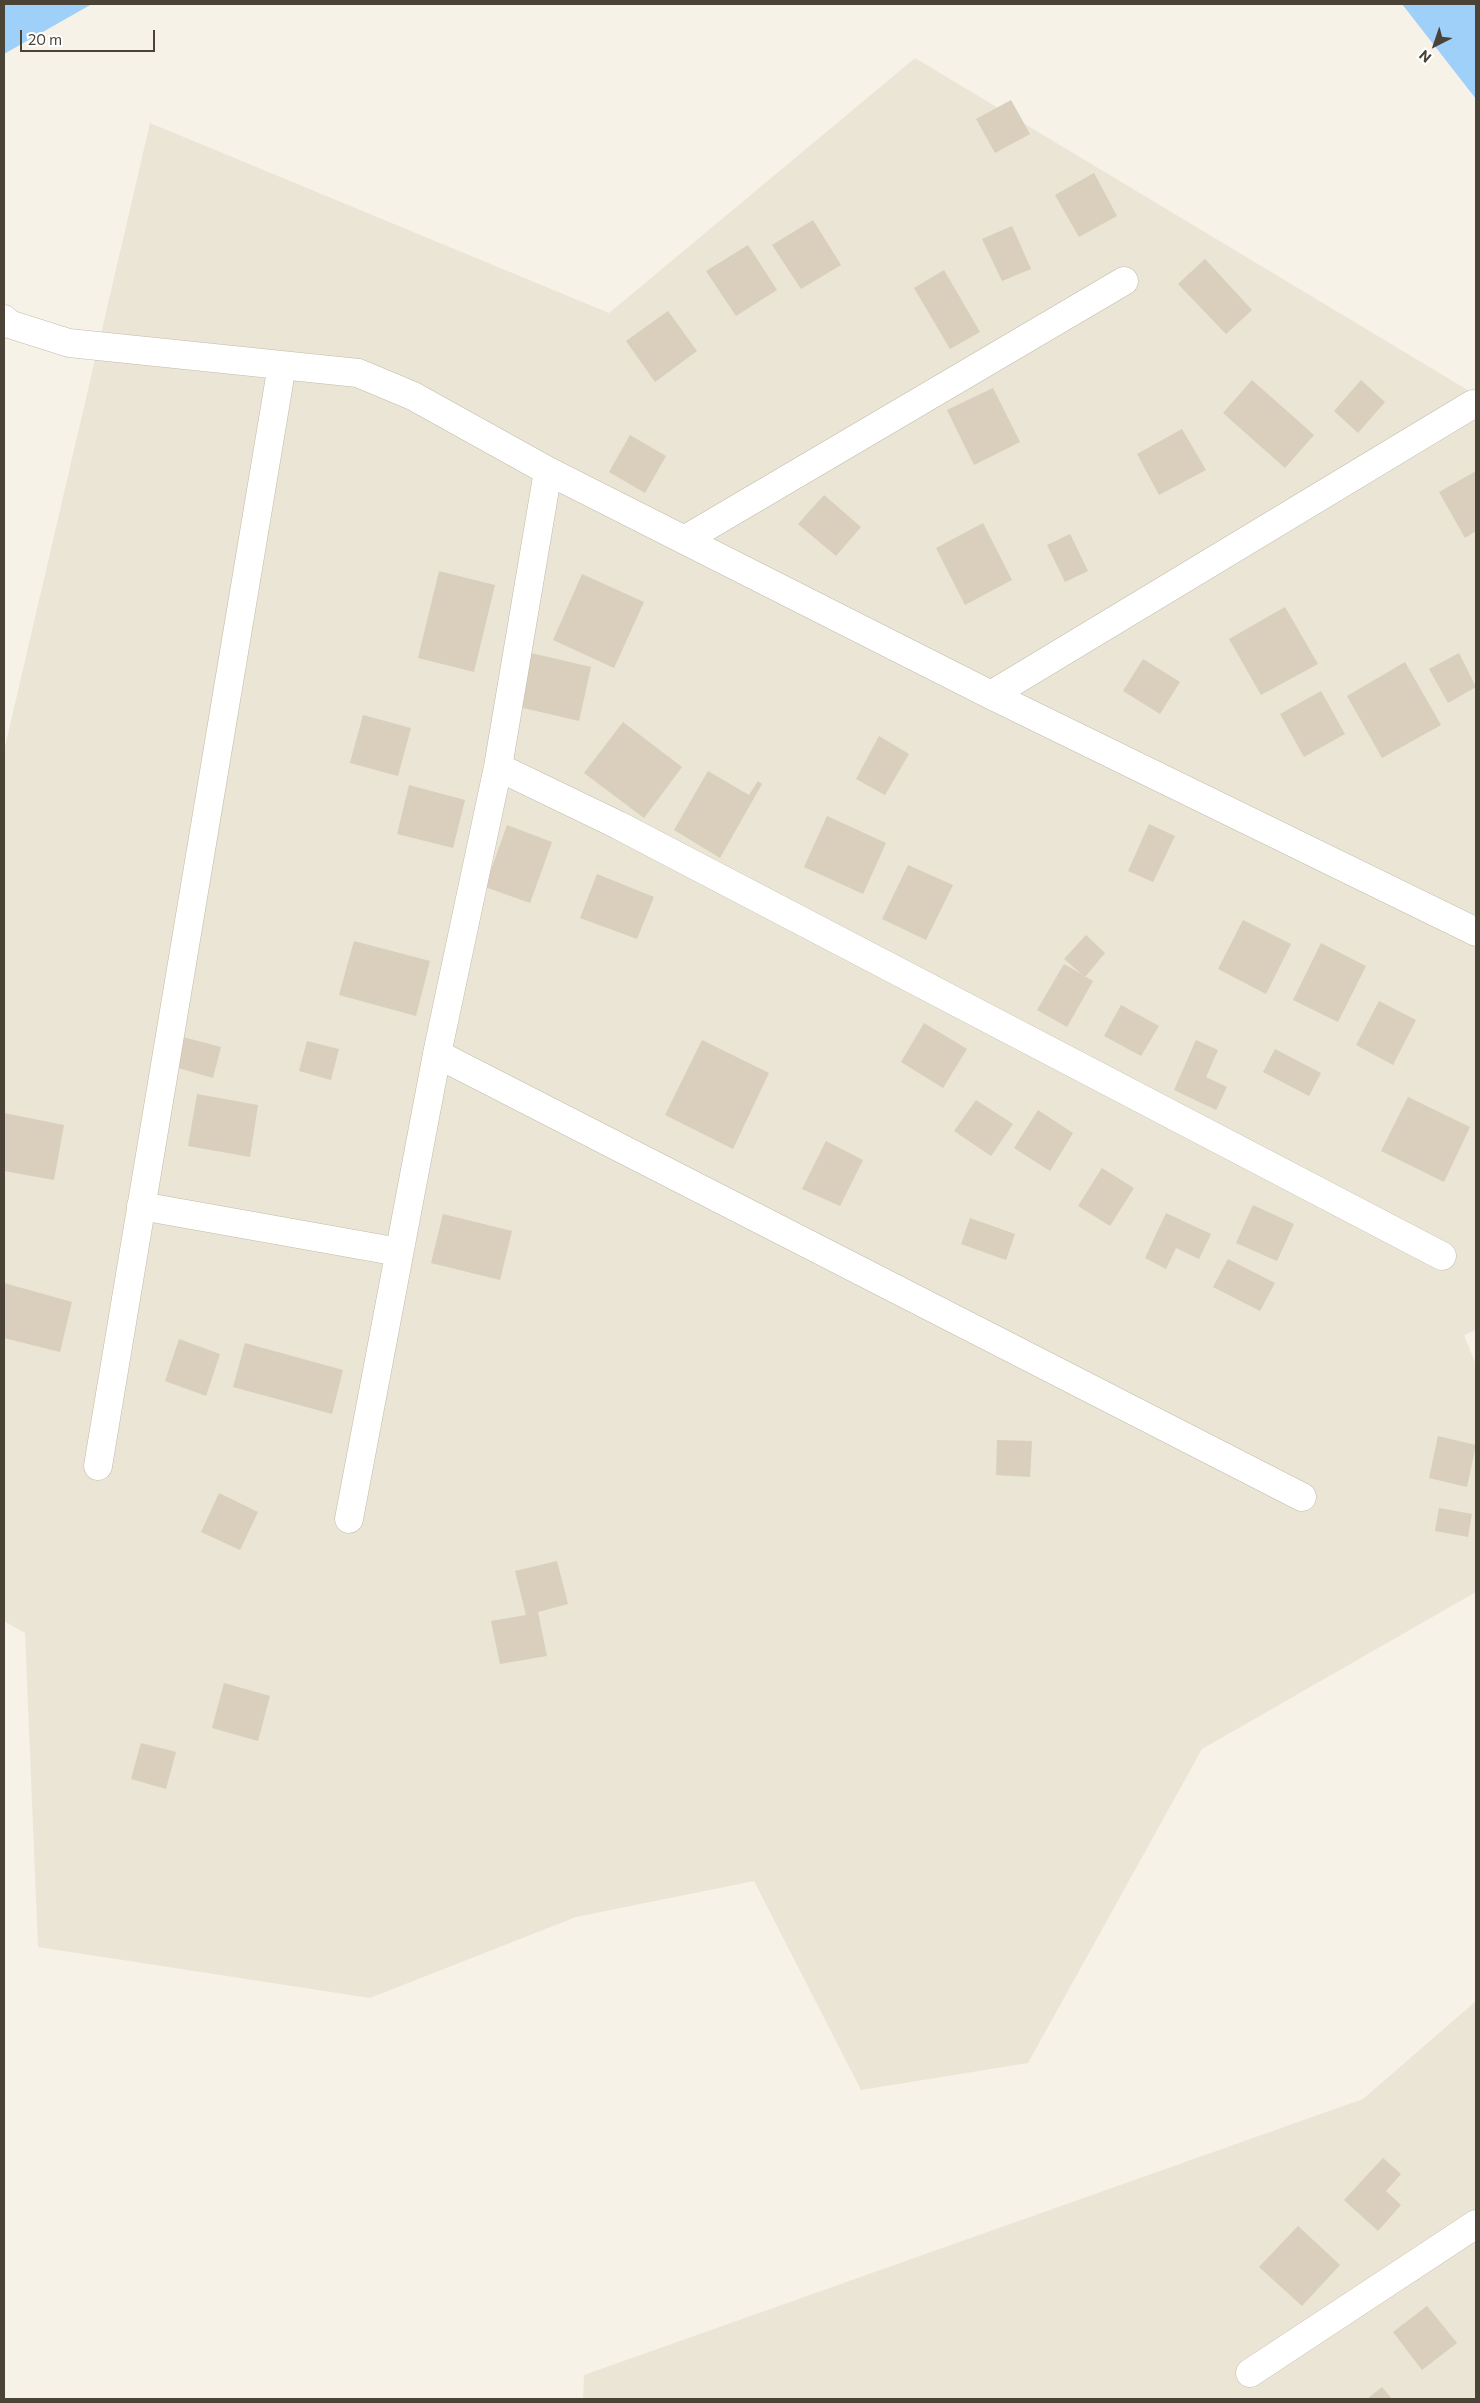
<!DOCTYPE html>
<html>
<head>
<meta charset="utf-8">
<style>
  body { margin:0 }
  #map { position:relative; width:1480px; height:2403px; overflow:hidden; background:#f6f2e8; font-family:Commissioner,sans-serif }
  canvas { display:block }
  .frame { position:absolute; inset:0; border:5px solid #4a4336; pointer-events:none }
  .north { position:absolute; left:1410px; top:20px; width:50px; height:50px; -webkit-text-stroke:4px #fff; paint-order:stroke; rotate:221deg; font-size:14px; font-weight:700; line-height:20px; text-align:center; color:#4a4336 }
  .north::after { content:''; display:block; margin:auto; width:18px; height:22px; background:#4a4336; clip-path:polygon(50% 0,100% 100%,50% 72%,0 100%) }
  .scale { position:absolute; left:20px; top:30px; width:135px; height:22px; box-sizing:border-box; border:2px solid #4a4336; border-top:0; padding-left:6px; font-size:15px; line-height:18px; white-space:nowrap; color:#4a4336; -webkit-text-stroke:4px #fff; paint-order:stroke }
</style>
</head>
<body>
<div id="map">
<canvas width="1480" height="2403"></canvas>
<div class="frame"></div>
<div class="north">N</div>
<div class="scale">20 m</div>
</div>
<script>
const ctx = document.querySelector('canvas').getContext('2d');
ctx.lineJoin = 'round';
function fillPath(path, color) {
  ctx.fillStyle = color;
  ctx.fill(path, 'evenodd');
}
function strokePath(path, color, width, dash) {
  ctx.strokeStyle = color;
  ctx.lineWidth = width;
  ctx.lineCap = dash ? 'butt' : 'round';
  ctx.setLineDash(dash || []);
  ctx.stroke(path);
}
fillPath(new Path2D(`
  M915,58l561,337v935l-12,5 12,30v227l-274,157 -174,314 -167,27 -107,-209 -178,36 -206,81 -332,-51 -13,-314 -21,-12v-870l146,-628 459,190z
  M1476,2001v398h-893l1,-24 779,-276z`), '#eae5d5');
fillPath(new Path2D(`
  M4,4h88l-88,50z
  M1402,4h74v95z`), '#9ed0f9');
fillPath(new Path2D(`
  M1011,100l19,34 -35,19 -19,-34z
  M1094,173l23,43 -38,21 -24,-42z
  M813,220l28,45 -40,24 -29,-44z
  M1012,226l19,43 -29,12 -20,-42z
  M748,245l29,45 -41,26 -30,-45z
  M1205,259l47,51 -26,24 -48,-50z
  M944,270l36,62 -30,17 -36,-61z
  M668,311l29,40 -42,31 -29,-41z
  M1252,380l62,55 -29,33 -62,-55z
  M1361,380l24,22 -27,31 -24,-22z
  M993,388l27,54 -46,23 -27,-55z
  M1182,429l24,41 -47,25 -22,-41z
  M630,435l36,21 -21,37 -36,-21z
  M1476,471v60l-11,7 -26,-46z
  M824,495l37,32 -25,29 -38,-32z
  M983,523l29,57 -47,25 -29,-57z
  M1070,534l18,37 -23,11 -18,-37z
  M439,571l56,14 -21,87 -56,-14z
  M582,574l62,28 -30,66 -61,-28z
  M1285,607l33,57 -57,31 -32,-56z
  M527,652l64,15 -12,54 -64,-15z
  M1459,653l17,34 -28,16 -19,-34z
  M1143,659l37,23 -20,32 -37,-23z
  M1405,662l36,63 -59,33 -35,-62z
  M1321,691l24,43 -41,23 -24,-43z
  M363,715l48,13 -13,48 -48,-13z
  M623,722l59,45 -38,51 -60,-45z
  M879,736l30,18 -24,41 -29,-16z
  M708,771l41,24 9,-14 4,3 -42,74 -46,-28z
  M409,785l56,15 -12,48 -56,-14z
  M827,816l59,27 -23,51 -59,-27z
  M1149,824l26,12 -22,46 -25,-11z
  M507,825l45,17 -22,61 -45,-16z
  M908,865l45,20 -27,55 -44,-21z
  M597,874l57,23 -17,42 -57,-21z
  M1243,920l48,24 -25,50 -48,-25z
  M1086,935l19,18 -20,24 -21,-18z
  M354,941l76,20 -14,55 -77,-21z
  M1321,943l45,23 -28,56 -45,-22z
  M1064,964l29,17 -26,46 -30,-17z
  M1379,1001l37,19 -23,45 -37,-20z
  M1121,1005l38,21 -18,30 -37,-20z
  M924,1023l43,26 -24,39 -42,-26z
  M183,1037l38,10 -8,31 -38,-11z
  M702,1040l67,33 -36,76 -68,-34z
  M1196,1040l22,10 -12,27 21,10 -11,23 -42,-20z
  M307,1041l32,8 -8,31 -32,-9z
  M1275,1049l46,24 -12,23 -46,-24z
  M197,1094l61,11 -8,52 -62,-11z
  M1408,1097l62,30 -26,55 -63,-31z
  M976,1100l37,24 -22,32 -37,-25z
  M1038,1110l35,23 -23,38 -36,-23z
  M4,1113l60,12 -10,55 -50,-9z
  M826,1141l37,19 -23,46 -38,-17z
  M1102,1168l32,20 -24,38 -32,-20z
  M1253,1205l41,19 -17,37 -41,-18z
  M1166,1213l45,21 -12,25 -23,-11 -10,21 -21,-11z
  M443,1214l69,17 -12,49 -69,-17z
  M970,1218l45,16 -9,26 -45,-16z
  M1228,1259l47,24 -15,28 -47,-24z
  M4,1283l68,19 -12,50 -56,-14z
  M179,1339l41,15 -14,42 -41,-15z
  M245,1343l98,27 -11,44 -99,-27z
  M1438,1436l38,9 -9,42 -38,-9z
  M997,1440l35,1 -2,36 -34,-2z
  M219,1493l39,19 -18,38 -39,-18z
  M1439,1508l33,6 -4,23 -33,-6z
  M557,1561l11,43 -30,8 9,44 -47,8 -9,-43 35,-6 -11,-44z
  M224,1683l46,13 -12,45 -46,-13z
  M141,1743l35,9 -10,37 -35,-10z
  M1383,2158l18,16 -15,17 15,14 -23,26 -34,-31z
  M1298,2226l42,39 -38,41 -43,-39z
  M1427,2306l30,37 -35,27 -29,-38z
  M1382,2387l10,12h-25z`), '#d9cfbc');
const street = new Path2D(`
  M4,319l5,5 60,19 289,30 55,23 135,75 443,224 485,237
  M684,540l440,-259
  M991,695l482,-291
  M498,767l120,58 824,431
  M437,1054l865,443
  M141,1206l258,46
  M98,1466l184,-1101
  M349,1519l88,-465 61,-287 50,-296
  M1250,2373l226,-149`);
strokePath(street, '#c3bba9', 29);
strokePath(street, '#fff', 28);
</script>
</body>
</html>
